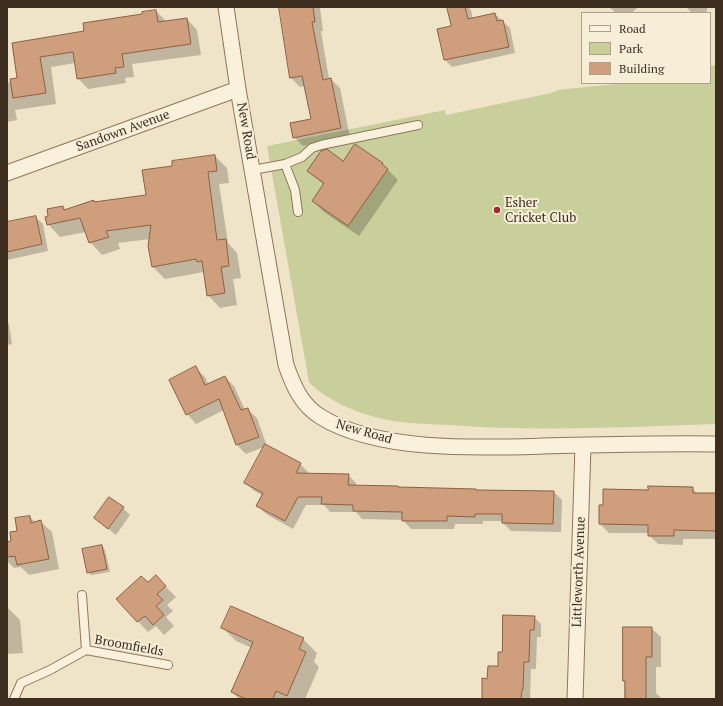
<!DOCTYPE html>
<html>
<head>
<meta charset="utf-8">
<style>
  body { margin:0 }
  #map { position:relative; width:723px; height:706px; overflow:hidden; background:#f0e4c8; font-family:"PT Serif",serif }
  canvas { display:block }
  .frame { position:absolute; inset:0; border:8px solid #3d2e20; pointer-events:none }
  .legend { position:absolute; left:581px; top:12px; width:130px; height:72px; box-sizing:border-box; background:#f7eed8; border:1px solid #ada18e; margin:0; padding:5px 7px; list-style:none; font-size:12px; color:#3d2e20 }
  .legend li { display:flex; align-items:center; gap:8px; height:20px }
  .legend b { width:20px; border:1px solid #ada18e }
</style>
</head>
<body>
<div id="map">
<canvas width="723" height="706"></canvas>
<div class="frame"></div>
<ul class="legend">
<li><b style="height:5px;background:#faf1dc"></b>Road</li>
<li><b style="height:11px;background:#c9cf9b"></b>Park</li>
<li><b style="height:11px;background:#cf9f7d"></b>Building</li>
</ul>
</div>
<script>
const ctx = document.querySelector('canvas').getContext('2d');
ctx.lineJoin = 'round';
function fillPath(path, color) {
  ctx.fillStyle = color;
  ctx.fill(path, 'evenodd');
}
function strokePath(path, color, width, dash) {
  ctx.strokeStyle = color;
  ctx.lineWidth = width;
  ctx.lineCap = dash ? 'butt' : 'round';
  ctx.setLineDash(dash || []);
  ctx.stroke(path);
}
function write(font, color, halo, rows, align = 'center') {
  ctx.font = font + ' "PT Serif",serif';
  ctx.lineWidth = 4;
  ctx.setLineDash([]);
  ctx.textBaseline = 'middle';
  ctx.strokeStyle = halo;
  ctx.fillStyle = color;
  for (const [text, x, y, turn = 0] of rows) {
    ctx.save();
    ctx.translate(x, y);
    ctx.rotate((+turn || 0) * Math.PI / 180);
    ctx.textAlign = isNaN(turn) ? turn : align;
    if (halo) ctx.strokeText(text, 0, 0);
    ctx.fillText(text, 0, 0);
    ctx.restore();
  }
}
fillPath(new Path2D(`
  M716,65v359c-89,3 -177,8 -266,1 -19,-1 -38,-1 -57,-4 -26,-4 -66,-19 -84,-39l-42,-236 178,-36 1,5 105,-22 7,-3 67,-7h85v-17z`), '#c9cf9b');
fillPath(new Path2D(`
  M280,7h40l3,24h-2l8,48h2l9,9 10,49 -47,9 -9,-9 18,-18 -7,-33 -5,1 -9,-9z
  M448,7h20l3,3 2,9 22,-5 15,14 5,25 -63,14 -7,-7 8,-33z
  M609,7h29l-6,6h-16z
  M686,7h22l-2,6h-14z
  M156,11l11,11 20,-3 10,11 4,25 -69,9 2,13 -9,1 1,5 -38,6 -10,-11 -3,-15 -24,4 5,37 -41,6 2,10 -10,2v-39l11,-4 -5,-35 73,-12z
  M215,156l12,12 2,15 -10,1 9,59 9,10 4,25 -8,1 4,26 -17,3 -12,-13 -4,-23 -39,7 -12,-12 -3,-28 -32,4 2,6 -18,6 -12,-13 -4,-10 -26,5 -12,-13 14,-17 4,3 27,-9 3,2 51,-7 27,-29z
  M343,162l39,2 16,16 -39,56 -35,-24 -11,-11 11,-16 -16,-14z
  M35,217l8,7 5,27 -41,9v-37z
  M7,322l2,2 3,20 -5,1z
  M196,368l9,9 3,7 17,-7 9,9 11,24 2,-1 10,9 10,28 33,18 8,8 -1,2 41,1 8,8v3l198,6 8,8 -1,32 -50,-1 -8,-8v-2h-20v3h-28l-1,5h-43l-8,-9 -41,-1 -6,-7h-26l-6,-7h-18l-13,24 -27,-15 -8,-8 5,-10 -10,-6 -8,-8 19,-35 -18,7 -9,-9 -13,-35 -28,14 -9,-10z
  M692,488l6,6h18v45h-33v6l-25,-1 -9,-9v-2h-40l-9,-9 4,-18 45,-15z
  M123,508l7,7 -14,20 -21,-17z
  M30,517l6,6 5,-1 11,10 7,37 -30,6 -8,-8 -7,1 -7,-7v-18l5,-1 7,-11z
  M102,546l3,4 5,22 -19,3 -3,-3z
  M156,577l20,20 -9,8 6,6 -7,6 8,9 -10,9 -8,-9 -8,6 -31,-33 31,-16z
  M7,607l13,13 3,33 -16,1z
  M534,617l7,7v13h-4l-1,32h-5l-1,30h-47l5,-19 11,-13 4,-14z
  M222,627l81,12 14,14 -3,9 5,5 -14,32h-66l-7,-7 20,-44 -16,-7z
  M624,628h27l10,9v30h-5v26l6,6h-38z`), '#0003');
const building = new Path2D(`
  M279,7h34l2,15h-3l11,58 8,-2 10,50 -48,10 -3,-15 21,-4 -9,-43 -12,2z
  M447,7h18l3,12 27,-6 2,8 6,-1 6,27 -65,13 -7,-31 14,-3z
  M156,10l2,12 29,-4 4,26 -69,10 2,13 -9,1 1,5 -39,6 -4,-27 -33,5 6,36 -33,5 -3,-19 7,-1 -5,-35 72,-12 -1,-8 59,-9v-2z
  M355,144l28,19 -1,1 6,5 -40,57 -36,-25 12,-18 -17,-12 14,-20 6,-2 16,12z
  M215,155l2,16 -9,1 9,68 9,-1 3,27 -8,1 4,26 -18,3 -5,-35 -5,1 -1,-3 -44,8 -4,-21 3,-21 -45,6 3,6 -20,6 -9,-25 -33,7 -2,-8 3,-1 -1,-7 16,-3 1,4 30,-10v2l52,-7 -4,-25 30,-4v-5z
  M36,216l6,28 -35,8v-30z
  M196,366l9,19 20,-9 16,34 7,-2 11,29 -23,8 -17,-46 -33,16 -17,-35z
  M265,444l36,19 -5,10 53,1 -1,11 50,1v1l78,2v1l78,1 -1,33 -51,-1v-9h-27v3l-28,-1v5h-45v-9l-49,-1v-6l-32,-1 1,-7h-24l-13,24 -29,-15 7,-13 -19,-10z
  M648,486l45,1v6h23v38l-42,-1v6h-26v-11l-49,-1v-19h4v-16l45,1z
  M109,497l15,10 -16,22 -14,-11z
  M30,516l1,7 10,-3 8,39 -32,6 -2,-9 -8,1v-15l4,-1 -1,-9 7,-1 -2,-13z
  M102,545l5,24 -20,4 -5,-24z
  M156,575l10,11 -9,8 6,6 -7,6 8,9 -11,10 -8,-9 -8,6 -21,-23 25,-23 7,6z
  M231,606l73,32 -5,11 7,3 -19,44 -11,-5 -3,8h-27l-15,-7 22,-50 -32,-14z
  M503,615l32,1 -1,14h-4l-1,32h-5l-1,28h-1l-1,9h-39v-21l5,1 1,-13h10v-14h4z
  M623,627h29v30h-6v42h-21v-18h-2z`);
fillPath(building, '#cf9f7d');
strokePath(building, '#8d5f41', 1);
const lane = new Path2D(`
  M285,164l10,26 3,22
  M253,170l32,-6 17,-7 10,-9 9,-3 97,-20
  M86,650l82,15
  M14,699l7,-16 29,-13 36,-20 -4,-55`);
const street = new Path2D(`
  M226,7l12,82 48,276c7,20 15,40 35,52 57,35 157,31 222,29 58,-1 115,-3 173,-2
  M7,173l231,-84
  M575,699l8,-253`);
strokePath(lane, '#8d765c', 10);
strokePath(street, '#8d765c', 17);
strokePath(lane, '#faf1dc', 8);
strokePath(street, '#faf1dc', 15);
for (const [x, y, r, color] of [
  [497,210,4,"#9e2a2b"]
]) {
  const dot = new Path2D();
  dot.arc(x, y, r, 0, 2 * Math.PI);
  ctx.fillStyle = color;
  ctx.fill(dot);
  strokePath(dot, '#f7eed8', 1.5);
}
write('13px', '#3d2e20', '#f7eed8', [
  ["Sandown Avenue",123,131,-20],
  ["New Road",246,131,80],
  ["New Road",364,432,16],
  ["Littleworth Avenue",579,572,-88],
  ["Broomfields",129,646,10]
]);
write('13px', '#3d2e20', '#f7eed8', [
  ["Esher",505,203],
  ["Cricket Club",505,218]
], 'left');
</script>
</body>
</html>
